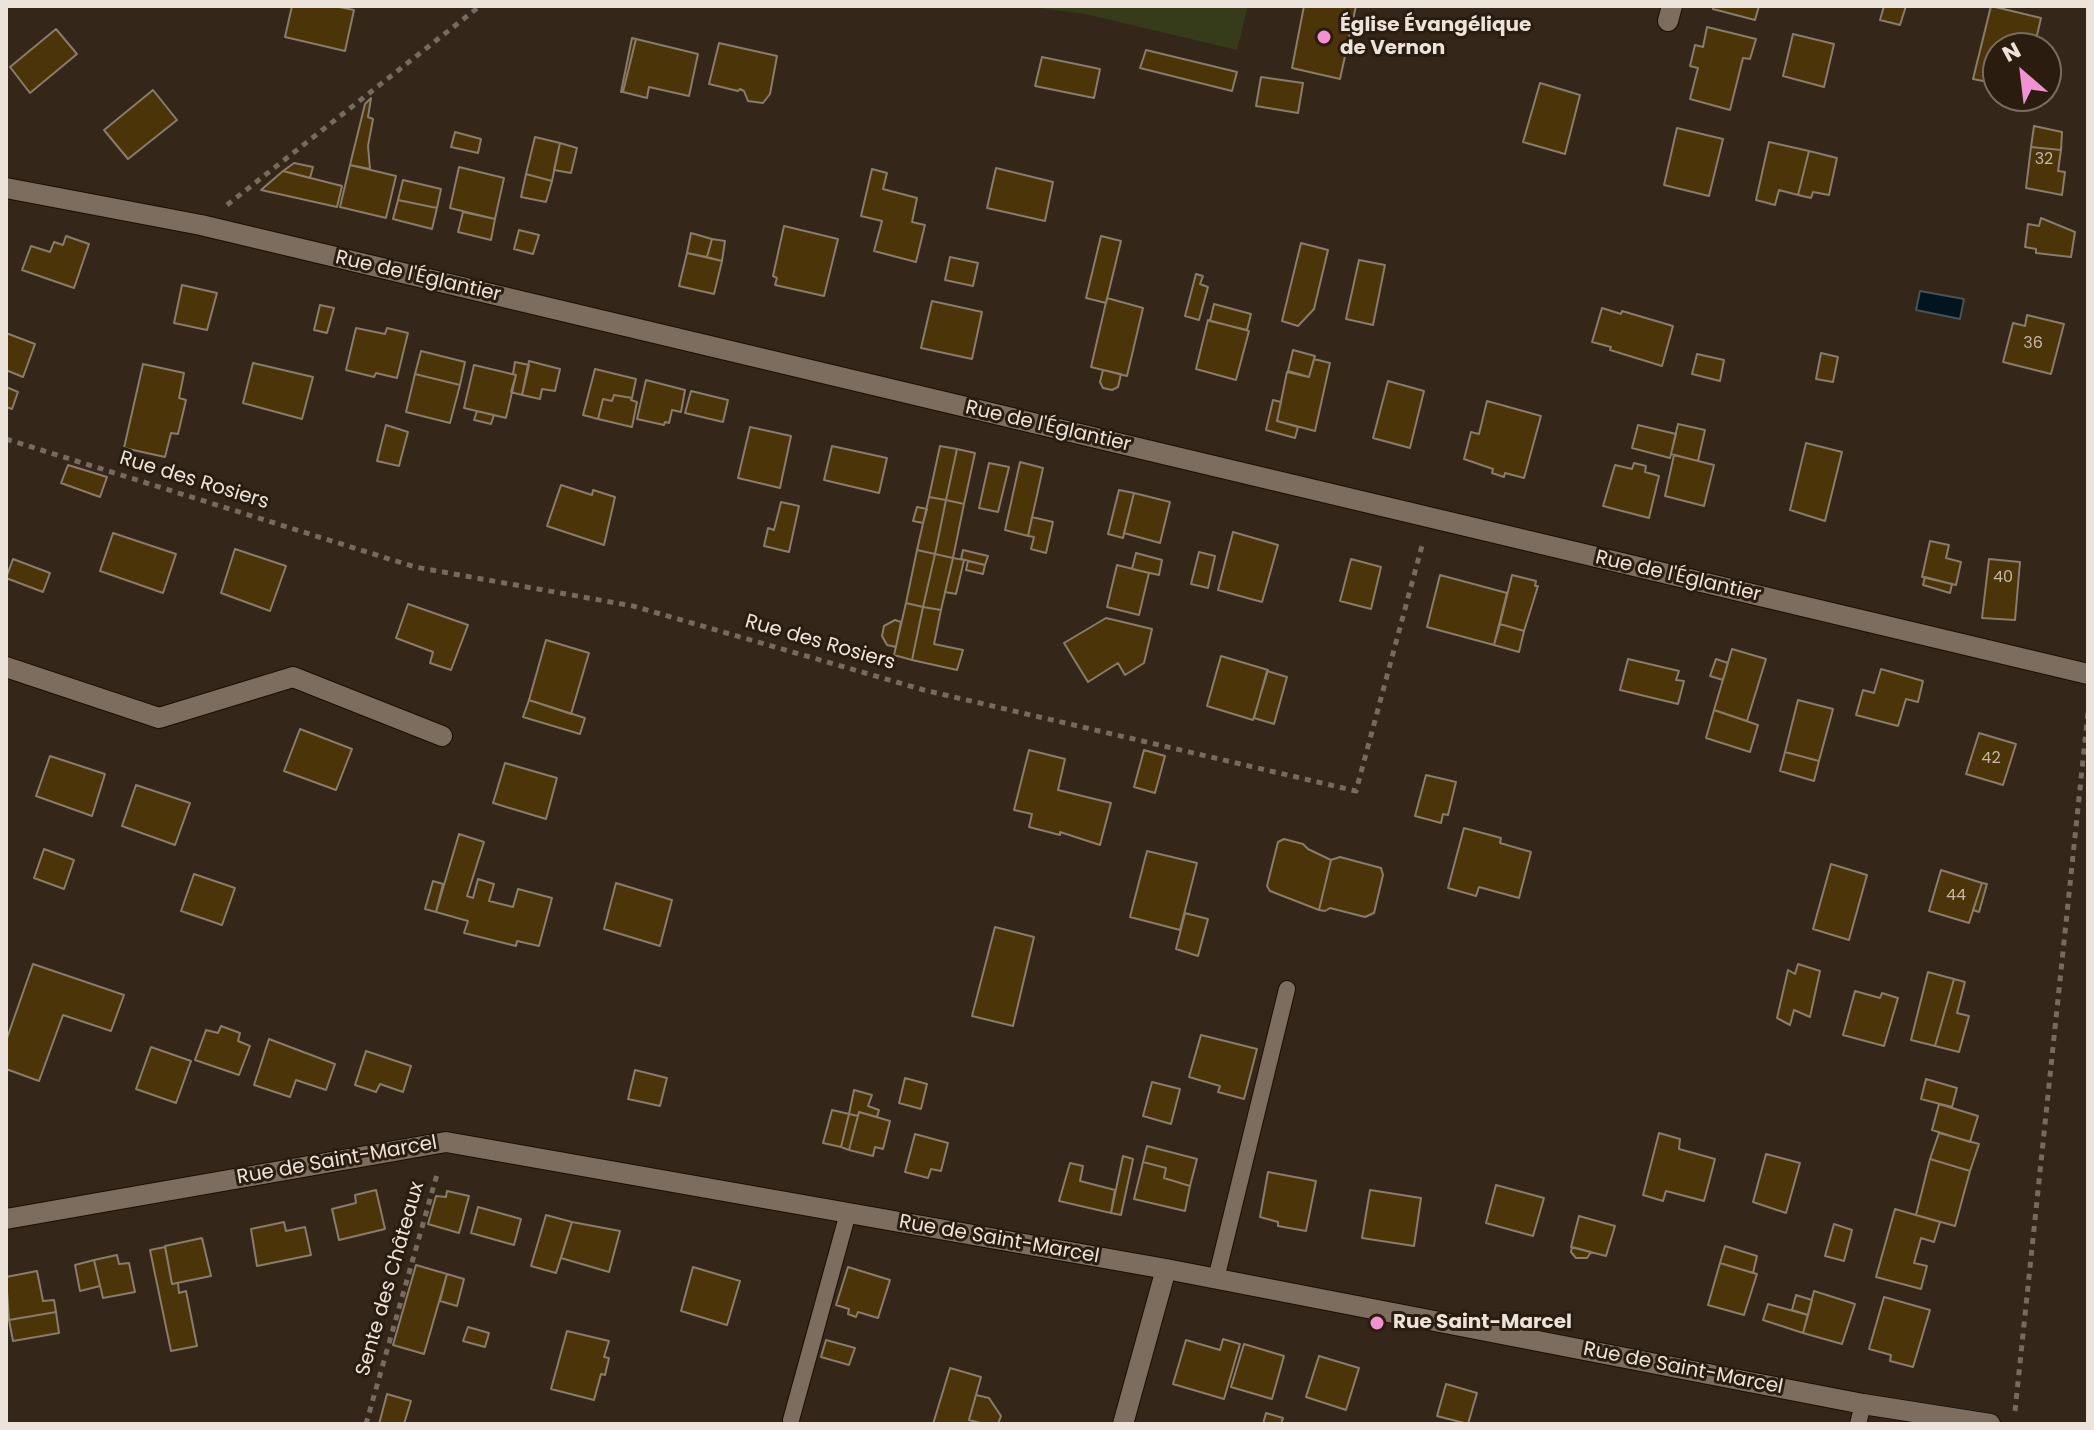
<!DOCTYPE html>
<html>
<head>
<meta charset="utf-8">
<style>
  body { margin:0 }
  #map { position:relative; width:2094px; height:1430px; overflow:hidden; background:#342619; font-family:Poppins,sans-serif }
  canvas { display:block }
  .frame { position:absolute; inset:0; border:8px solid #ece3da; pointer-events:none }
  .north { position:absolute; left:1982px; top:32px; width:80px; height:80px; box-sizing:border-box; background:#2a1d10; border:2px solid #786c61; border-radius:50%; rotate:332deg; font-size:22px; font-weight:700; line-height:32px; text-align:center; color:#ece3da }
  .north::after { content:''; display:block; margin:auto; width:28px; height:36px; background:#f391d5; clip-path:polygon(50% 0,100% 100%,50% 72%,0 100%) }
</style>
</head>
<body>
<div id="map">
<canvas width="2094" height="1430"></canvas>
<div class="frame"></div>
<div class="north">N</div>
</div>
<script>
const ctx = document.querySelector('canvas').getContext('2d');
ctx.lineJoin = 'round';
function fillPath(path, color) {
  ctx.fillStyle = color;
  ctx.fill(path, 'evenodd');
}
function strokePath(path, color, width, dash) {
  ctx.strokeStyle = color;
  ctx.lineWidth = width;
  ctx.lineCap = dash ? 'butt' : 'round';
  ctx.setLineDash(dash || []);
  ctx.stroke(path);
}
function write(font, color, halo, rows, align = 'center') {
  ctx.font = font + ' Poppins,sans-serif';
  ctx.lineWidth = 6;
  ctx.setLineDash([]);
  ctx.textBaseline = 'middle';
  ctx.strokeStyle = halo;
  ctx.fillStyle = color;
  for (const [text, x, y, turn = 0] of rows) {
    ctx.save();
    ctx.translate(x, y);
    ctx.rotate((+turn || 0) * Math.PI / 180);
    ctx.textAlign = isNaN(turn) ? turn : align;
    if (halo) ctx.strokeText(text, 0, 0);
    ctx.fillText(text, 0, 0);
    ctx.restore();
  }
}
fillPath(new Path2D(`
  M1024,6h224l-11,44 -152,-36z`), '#363b1a');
const water = new Path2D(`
  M1920,291l44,8 -4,20 -44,-9z`);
fillPath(water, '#00151f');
strokePath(water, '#475357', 2);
const building = new Path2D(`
  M292,6h42l20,4 -9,41 -60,-14z
  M1304,6h52l-16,73 -48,-11z
  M1714,6h45l-4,14 -42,-11z
  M1884,6h22l-6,19 -20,-5z
  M1991,6l50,12 -6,26 -6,-2 -1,6h-30v36l-25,-5z
  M1707,27l49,12 -6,20 -7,-1 -13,52 -40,-11 8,-31 -8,-2 5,-21 8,2z
  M56,29l21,25 -47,39 -20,-26z
  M1793,34l41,10 -10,43 -41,-11z
  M632,38l4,1 -13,53h-2z
  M636,39l62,15 -9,42 -40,-9 -2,11 -24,-6z
  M719,43l58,13 -7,38 -7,9 -15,-2 -4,-10 -4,-2 -2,2 -29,-7z
  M1146,50l91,22 -5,19 -92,-23z
  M1042,57l58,12 -6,29 -59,-12z
  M1261,77l42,6 -5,30 -42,-7z
  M1540,83l40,12 -15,59 -42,-12z
  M153,90l24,30 -49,39 -24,-29z
  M371,98l-3,19 5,2 -5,27 2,23 -20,-4 15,-61z
  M2034,126l28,6 -1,18 -30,-3z
  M1677,128l46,11 -14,57 -45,-11z
  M455,132l26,7 -3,14 -27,-6z
  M535,137l25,6 -8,38 -26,-7z
  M1769,142l40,9 -11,44 -19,-5 -4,15 -19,-5z
  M560,143l17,5 -6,25 -17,-3z
  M2031,147l30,3 -3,21 7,1 -3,23 -36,-7z
  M1809,151l28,7 -8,37 -16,-3 -2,6 -13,-3z
  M294,163l19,4 -3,11 -27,-7z
  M350,165l46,11 -10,42 -46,-11z
  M459,167l45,11 -9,41 -45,-11z
  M996,168l57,14 -8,39 -58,-13z
  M872,169l15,4 -4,16 34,9 -5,24 13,3 -9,37 -42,-11 8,-30 -21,-5z
  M283,171l59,15 -5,21 -76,-17z
  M526,174l26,7 -6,21 -25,-5z
  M403,180l38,9 -4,19 -39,-8z
  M398,200l39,8 -5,21 -39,-10z
  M463,212l32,7 -4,21 -33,-8z
  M2041,218l34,14 -4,25 -35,-4v-4l-11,-2 3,-23 11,2z
  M784,226l54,13 -14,57 -49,-11 2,-7 -4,-2z
  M519,230l20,5 -6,19 -19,-5z
  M691,233l21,6 -5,18 -20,-4z
  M66,236l23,8 -15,44 -52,-18 9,-24 19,6 4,-10 9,3z
  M1101,236l20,5 -15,62 -20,-5z
  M712,239l13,2 -3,20 -15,-4z
  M1301,243l27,7 -14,59 -16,17 -16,-5z
  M687,253l35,8 -8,33 -35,-8z
  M950,257l28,6 -5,23 -28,-6z
  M1359,260l26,5 -12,60 -27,-6z
  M1196,274l7,2 -3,8 8,3 -9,33 -14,-4z
  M182,285l35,8 -10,37 -33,-7z
  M1107,298l36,10 -16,68 -36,-9z
  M932,301l50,11 -10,47 -51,-11z
  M1214,304l37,10 -4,16 -37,-9z
  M320,305l14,3 -7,25 -13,-3z
  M1602,308l19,6 1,-3 51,15 -11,40 -52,-16 1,-3 -19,-5z
  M2027,315l37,9 -13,50 -48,-12 10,-39 12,3z
  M1208,320l41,11 -13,49 -40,-11z
  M356,328l29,6 2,-6 21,5 -11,45 -21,-5 -2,4 -28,-7z
  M6,333l29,11 -12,33 -17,-7z
  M1293,350l22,6 -6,21 -21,-6z
  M421,351l44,11 -5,23 -45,-11z
  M1821,353l17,4 -5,25 -17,-3z
  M1697,354l27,6 -4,21 -28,-7z
  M1314,359l16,4 -15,68 -38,-10 10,-49 22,5z
  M529,361l31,8 -5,22 -13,-2 -2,10 -18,-4z
  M515,362l14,3 -7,30 -11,-3 5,-17 -3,-1z
  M253,363l60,14 -11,42 -59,-16z
  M143,364l41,9 -5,25 7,2 -8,34 -7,-1 -6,24 -41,-9z
  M474,365l42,10 -10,43 -42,-10z
  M595,369l41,10 -4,19 -18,-3 -2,6 -9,-2 -5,20 -15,-4z
  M1103,370l18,4 -3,13 -6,3 -9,-2 -3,-6z
  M415,374l45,11 -10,38 -44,-11z
  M646,380l39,10 -4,22 -9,-2 -3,13 -4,-1 -1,3 -27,-6z
  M1388,381l36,10 -14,57 -37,-10z
  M6,387l12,5 -6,17 -6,-2z
  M691,391l37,9 -5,22 -38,-9z
  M614,395l18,3 -1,2 6,2 -5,25 -34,-8 5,-20 9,2z
  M1273,400l8,2 -4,19 21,6 -3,11 -29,-8z
  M1487,401l54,15 -17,62 -19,-5 -1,4 -12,-4 1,-4 -29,-10 7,-27 8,2z
  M477,411l17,4 -3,9 -17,-4z
  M1678,424l27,6 -7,31 -27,-7z
  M386,425l22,7 -9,34 -22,-5z
  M1638,425l38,9 -6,24 -38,-10z
  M750,427l41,9 -11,52 -42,-10z
  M1806,443l36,9 -17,69 -35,-11z
  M832,446l55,12 -8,35 -55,-13z
  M940,446l17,3 -11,51 -17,-3z
  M957,449l18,4 -11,51 -18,-4z
  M1674,455l40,10 -10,41 -39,-10z
  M1020,462l23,6 -15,68 -23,-6z
  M989,463l20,4 -11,45 -19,-4z
  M1634,463l12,3 -1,6 14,4 -10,42 -46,-12 12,-41 17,4z
  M68,465l39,12 -7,20 -39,-14z
  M561,485l31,10 1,-5 22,7 -11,48 -57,-19z
  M1119,490l15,3 -11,45 -15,-4z
  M1134,493l36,9 -10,41 -36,-10z
  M929,497l17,3 -11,54 -18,-4z
  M946,500l18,4 -11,54 -18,-4z
  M781,502l18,4 -10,46 -25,-6 4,-18 6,2z
  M917,507l10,2 -4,14 -10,-2z
  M1032,517l21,5 -7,31 -15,-4 3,-12 -6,-1z
  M1233,532l45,13 -16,57 -44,-12z
  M113,533l63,21 -13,39 -63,-22z
  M1930,541l19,4 -3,13 15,4 -5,23 -34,-8z
  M235,549l51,17 -16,45 -49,-18z
  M917,550l18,4 -12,53 -17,-4z
  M963,550l25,6 -3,9 -24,-6z
  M1199,552l16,4 -7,32 -17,-4z
  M1136,553l26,7 -3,15 -27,-6z
  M935,554l18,4 -12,52 -18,-3z
  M953,558l11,2 -8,34 -11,-2z
  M13,559l37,14 -7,19 -37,-14z
  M1351,559l30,8 -10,42 -31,-8z
  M1989,559l31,3 -5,58 -33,-2z
  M968,561l17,4 -2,9 -17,-4z
  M1117,565l32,8 -10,42 -32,-8z
  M1440,575l67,18 -13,52 -67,-18z
  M1512,575l24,6 -1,5h3l-14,45 -24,-7z
  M1925,577l27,7 -2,9 -27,-8z
  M906,603l17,4 -11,53 -18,-5z
  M408,604l60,21 -17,45 -21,-7 3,-11 -37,-14z
  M923,607l18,3 -7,34 29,6 -6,20 -45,-10z
  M1106,618l46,11 -8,34 -19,12 -7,-12 -30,19 -24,-39z
  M895,620l6,2 -5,25 -9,-2 -5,-9 2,-10z
  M1500,624l24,7 -5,21 -25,-7z
  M546,640l43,13 -18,61 -42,-14z
  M1732,649l34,10 -19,62 -33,-11z
  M1221,656l47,14 -15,50 -46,-14z
  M1628,659l51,12 -3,9 8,1 -6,23 -58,-14z
  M1716,659l12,4 -5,17 -13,-4z
  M1881,669l42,12 -5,21 -12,-3 -8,27 -42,-11 7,-25 11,3z
  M1267,671l20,6 -13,47 -20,-6z
  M529,700l56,18 -5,16 -57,-17z
  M1798,700l35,9 -14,52 -34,-9z
  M1714,710l44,15 -8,27 -44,-14z
  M300,729l52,20 -16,41 -52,-19z
  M1979,733l37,11 -13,41 -37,-11z
  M1029,750l36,9 -7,31 53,13 -11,42 -40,-13v3l-31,-8 3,-13 -18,-4z
  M1144,750l21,6 -10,37 -21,-6z
  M1785,752l34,9 -5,20 -34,-10z
  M50,756l55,18 -13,42 -56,-20z
  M505,763l52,15 -11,41 -53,-16z
  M1426,775l30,7 -8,33 -5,-1 -2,9 -26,-7z
  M136,785l54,18 -15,42 -53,-19z
  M1464,828l37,10 -1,5 31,9 -12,46 -40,-11 -3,9 -28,-8z
  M459,834l25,8 -17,54 6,2 5,-19 16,5 -5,17 24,6 5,-18 34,9 -13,48 -22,-5 -1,5 -52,-13 4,-12 -32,-9z
  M1284,839l19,5 5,5 23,11 -12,50 -49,-19 -3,-5 11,-44z
  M44,849l30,11 -10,29 -30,-11z
  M1147,851l50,12 -17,67 -50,-13z
  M1340,857l41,11 2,7 -9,38 -9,4 -35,-9 -5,3 -6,-1 12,-50z
  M1831,864l36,11 -18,65 -36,-11z
  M1941,870l41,13 -13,40 -40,-12z
  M194,874l41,14 -13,37 -41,-14z
  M433,881l10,3 -7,28 -11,-3z
  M616,883l56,17 -12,46 -56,-17z
  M1982,883l5,1 -8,28 -6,-2z
  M1185,913l23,6 -10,37 -22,-7z
  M995,927l39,10 -21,89 -41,-10z
  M33,964l91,31 -13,36 -48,-16 -24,66 -33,-12v-28z
  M1798,964l22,7 -10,46 -16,-7 -4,15 -13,-7 11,-48 7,4z
  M1928,972l26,7 -19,67 -24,-6z
  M1954,979l11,3 -8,31 12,3 -10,36 -24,-6z
  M1855,991l25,7 2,-5 16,5 -14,48 -41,-11z
  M221,1026l19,7 -2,8 12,5 -11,29 -44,-15 11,-30 12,3z
  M1201,1035l56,14 -13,50 -26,-7 2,-6 -31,-9z
  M269,1039l66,25 -9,26 -30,-10 -6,17 -36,-12z
  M151,1047l40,14 -15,42 -40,-14z
  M366,1051l45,15 -8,26 -23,-8 -4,8 -21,-7z
  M635,1070l32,8 -7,28 -32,-7z
  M905,1078l22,6 -6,25 -22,-6z
  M1926,1079l31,9 -5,19 -31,-8z
  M1152,1082l28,7 -9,35 -28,-8z
  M854,1090l18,5 -4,11 11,4 -2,7 -18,-5 -1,4 -9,-2z
  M1939,1104l39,12 -8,26 -38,-12z
  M832,1110l17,4 -8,33 -18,-4z
  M859,1112l31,9 -7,28 -8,-2 -2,9 -24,-6z
  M849,1114l9,2 -9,34 -8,-3z
  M1659,1133l21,6 -1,10 36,10 -11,42 -38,-10 -3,10 -20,-6z
  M1939,1133l40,11 -9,27 -40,-12z
  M915,1134l33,9 -7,28 -10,-2 -3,9 -23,-6z
  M1147,1146l50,13 -7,27 -26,-8 2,-10 -23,-6z
  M1766,1154l34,9 -14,50 -33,-11z
  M1123,1156l10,3 -12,56 -10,-2z
  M1930,1159l40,12 -15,55 -39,-11z
  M1143,1162l23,6 -2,10 26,8 -5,25 -51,-12z
  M1070,1163l13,3 -3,15 35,9 -4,23 -52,-12z
  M1268,1172l48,9 -10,50 -28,-5v-4l-18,-5z
  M1496,1185l48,13 -11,38 -47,-13z
  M376,1190l9,39 -46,11 -7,-31 24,-6 -1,-8z
  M1370,1190l51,8 -7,48 -52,-8z
  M447,1191l22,5 -10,37 -31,-9 8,-28 10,1z
  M478,1207l43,12 -7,26 -43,-12z
  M1895,1209l45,13 -6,20 -13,-4 -7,25 13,3 -6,23 -45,-12z
  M546,1215l26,7 -16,51 -25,-7z
  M1579,1216l36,10 -9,30 -35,-9z
  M284,1222l2,9 19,-4 6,28 -54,11 -6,-37z
  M572,1222l48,9 -11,41 -48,-14z
  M1834,1224l18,6 -8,31 -19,-5z
  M202,1238l9,38 -39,8 -7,-38z
  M1725,1246l32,10 -4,17 -33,-10z
  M165,1247l7,37 6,-1 1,10 7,-2 11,55 -26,5 -21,-101z
  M1572,1247l19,5 -4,6h-11l-5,-6z
  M117,1255l2,9 10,-1 6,29 -32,6 -9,-38z
  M94,1260l6,26 -20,5 -5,-26z
  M1720,1263l37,11 -13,41 -36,-10z
  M416,1265l31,9 -23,80 -31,-9z
  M693,1267l47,14 -13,44 -46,-14z
  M848,1267l42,13 -12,38 -20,-6 -2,5 -8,-3 1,-5 -13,-4z
  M37,1271l6,30 11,-1 2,12 -47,8 -3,-43z
  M447,1274l17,5 -7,27 -17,-5z
  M1814,1291l41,13 -13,40 -39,-11z
  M1796,1295l16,5 -4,15 -16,-5z
  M1884,1297l46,13 -17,57 -23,-6 1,-6 -22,-6z
  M1768,1304l40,11 -5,18 -40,-13z
  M56,1312l3,21 -46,8 -4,-21z
  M468,1327l21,6 -4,14 -22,-6z
  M567,1331l42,10 -5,16 5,1 -4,17 -4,-1 -7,26 -43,-11z
  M1223,1339l17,5 -16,55 -51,-15 13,-44 34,10z
  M826,1340l29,8 -6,17 -28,-8z
  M1244,1344l40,12 -12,43 -41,-12z
  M1319,1356l40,12 -13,42 -40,-13z
  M950,1368l31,9 -12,43 15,4h-51z
  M1446,1384l31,9 -9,31 -31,-8z
  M387,1394l24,7 -7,23h-25z
  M976,1395l13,3 12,18 -3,8h-14l-15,-4z
  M1266,1413l17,5 -2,6h-18z`);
fillPath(building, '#4c3409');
strokePath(building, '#887c6a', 2);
const lane = new Path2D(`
  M1216,1279l71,-290
  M791,1420l57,-207
  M1858,1424l5,-20`);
const street = new Path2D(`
  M1668,21l4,-15
  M6,188l195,37 1887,449
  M6,667l153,51 134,-41 149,59
  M6,1219l440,-77 720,127 697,135 127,20
  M1123,1424l43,-155`);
strokePath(lane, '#1b0f04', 18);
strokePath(street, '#1b0f04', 22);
strokePath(new Path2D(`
  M227,205l253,-199
  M6,439l409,128 218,39 291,84 432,101 67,-249
  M2015,1411l73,-699
  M366,1424l72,-253`), '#776b5f', 5, [6, 6]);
strokePath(lane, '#7d6d5e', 16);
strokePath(street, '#7d6d5e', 20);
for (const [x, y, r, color] of [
  [1324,37,8,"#f391d5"],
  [1377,1323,8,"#f391d5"]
]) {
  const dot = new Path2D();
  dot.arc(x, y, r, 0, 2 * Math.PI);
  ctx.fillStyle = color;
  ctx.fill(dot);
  strokePath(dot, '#2a1d10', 3);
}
write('16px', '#c4b7a6', null, [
  ["32",2044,160],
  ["36",2033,344],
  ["40",2003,578],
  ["42",1991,759],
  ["44",1956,896]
]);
write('bold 20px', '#ece3da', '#2a1d10', [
  ["Église Évangélique",1340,26],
  ["de Vernon",1340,49],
  ["Rue Saint-Marcel",1393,1323]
], 'left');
write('20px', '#ece3da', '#2a1d10', [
  ["Rue de l'Églantier",418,277,13],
  ["Rue de l'Églantier",1048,427,13],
  ["Rue des Rosiers",194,481,17],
  ["Rue de l'Églantier",1678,577,13],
  ["Rue des Rosiers",820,643,16],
  ["Rue de Saint-Marcel",337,1161,-10],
  ["Rue de Saint-Marcel",999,1240,10],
  ["Sente des Châteaux",391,1279,-74],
  ["Rue de Saint-Marcel",1683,1369,11]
]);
</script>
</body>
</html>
